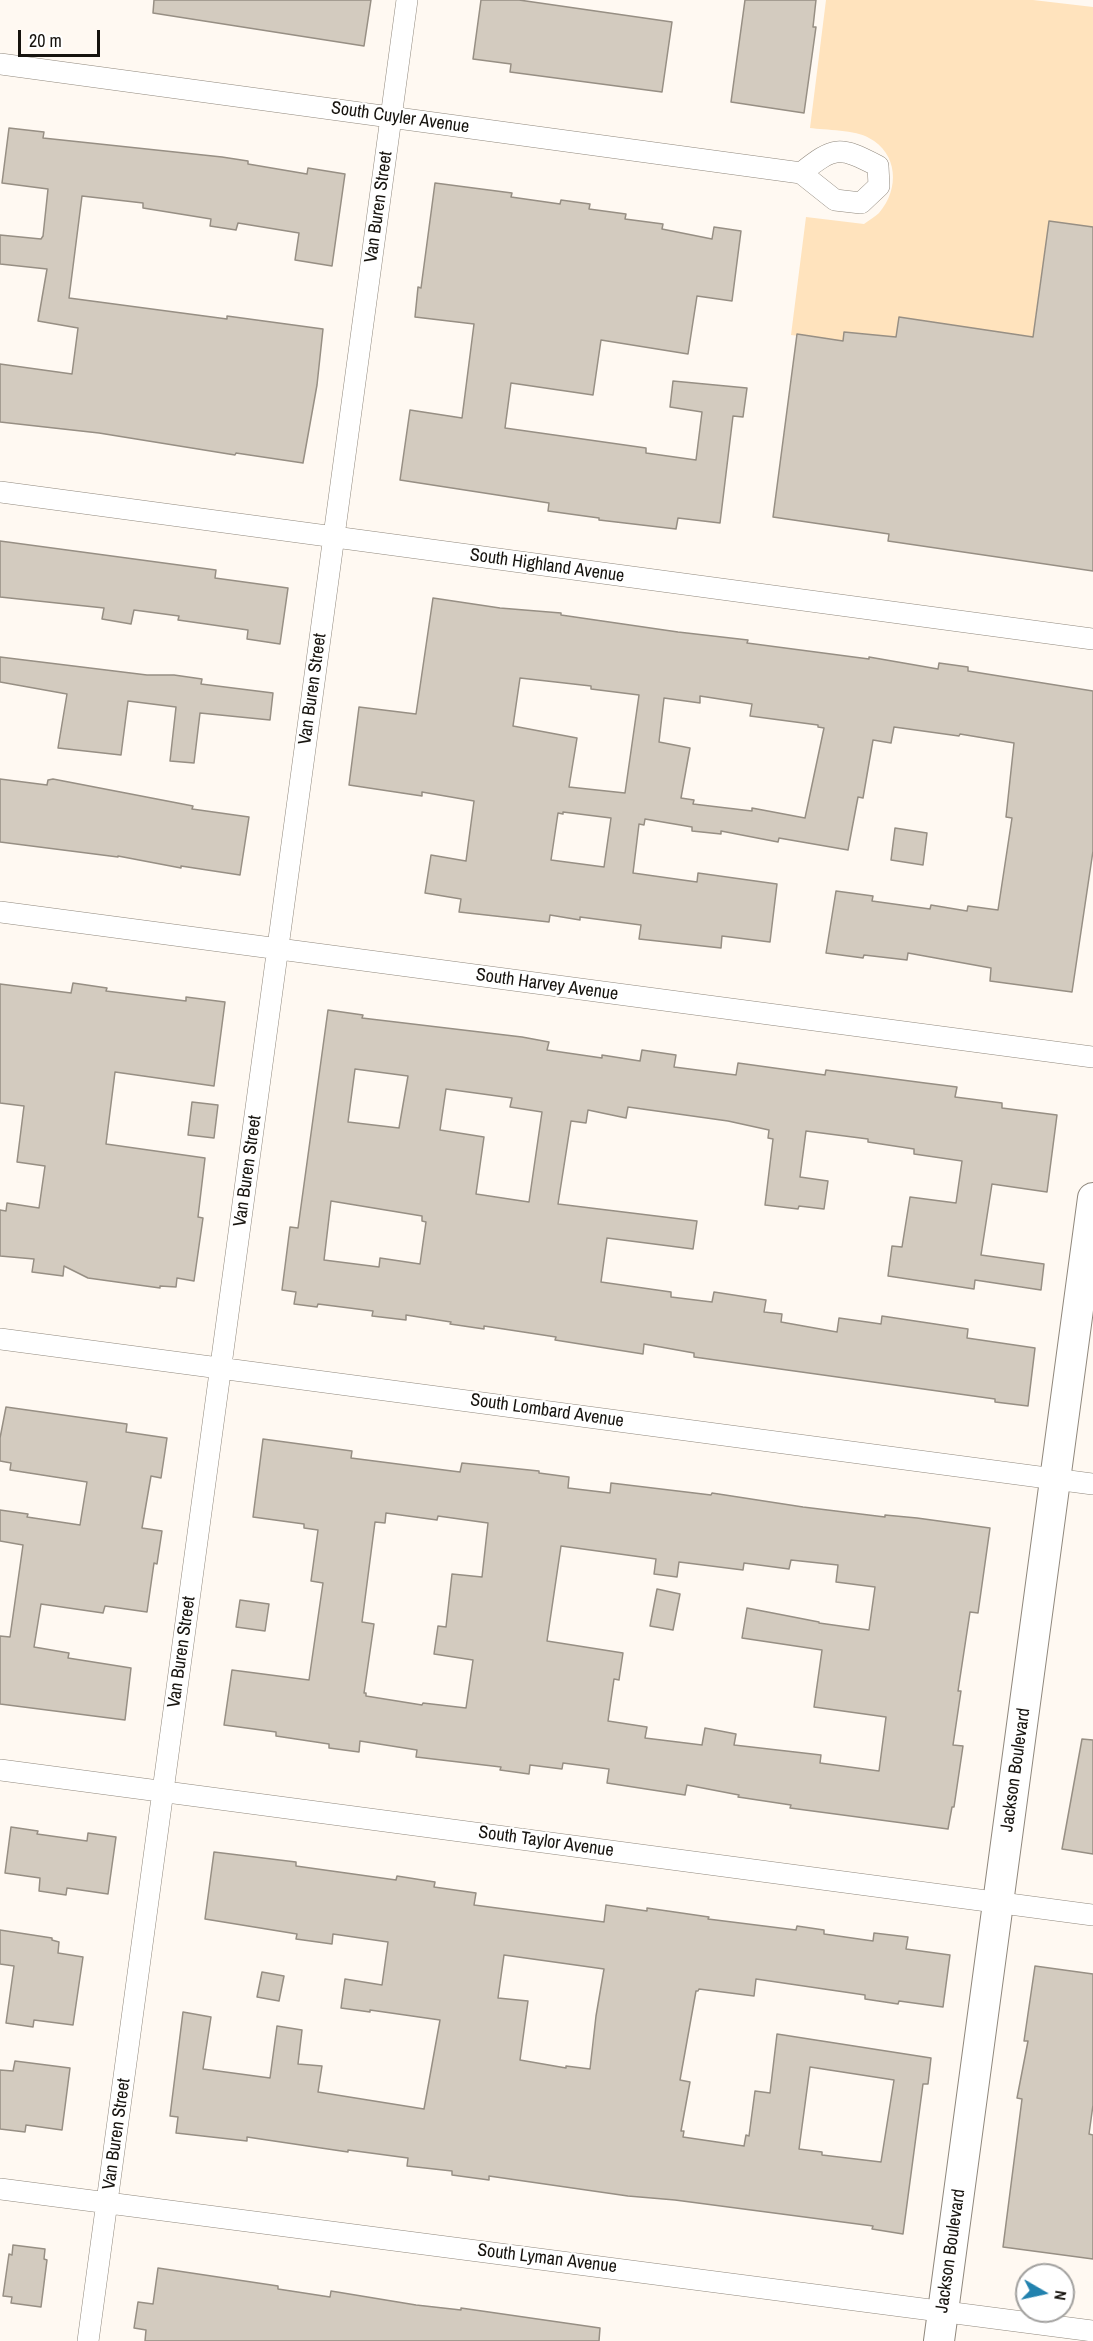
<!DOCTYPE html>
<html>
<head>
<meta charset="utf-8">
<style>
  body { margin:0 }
  #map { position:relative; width:1093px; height:2341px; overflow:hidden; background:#fff9f2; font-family:"Archivo Narrow",sans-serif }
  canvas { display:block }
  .north { position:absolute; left:1015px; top:2263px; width:60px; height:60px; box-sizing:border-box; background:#fff; border:2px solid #a2a19f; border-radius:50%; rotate:99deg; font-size:16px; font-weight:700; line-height:24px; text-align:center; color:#16130e }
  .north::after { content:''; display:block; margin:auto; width:21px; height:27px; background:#2282ae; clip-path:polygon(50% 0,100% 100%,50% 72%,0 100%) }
  .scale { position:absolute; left:18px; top:30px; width:82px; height:27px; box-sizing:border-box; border:3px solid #16130e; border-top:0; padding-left:8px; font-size:18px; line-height:21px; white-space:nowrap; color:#16130e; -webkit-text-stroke:4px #fff; paint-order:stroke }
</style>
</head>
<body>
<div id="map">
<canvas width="1093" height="2341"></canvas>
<div class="north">N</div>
<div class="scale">20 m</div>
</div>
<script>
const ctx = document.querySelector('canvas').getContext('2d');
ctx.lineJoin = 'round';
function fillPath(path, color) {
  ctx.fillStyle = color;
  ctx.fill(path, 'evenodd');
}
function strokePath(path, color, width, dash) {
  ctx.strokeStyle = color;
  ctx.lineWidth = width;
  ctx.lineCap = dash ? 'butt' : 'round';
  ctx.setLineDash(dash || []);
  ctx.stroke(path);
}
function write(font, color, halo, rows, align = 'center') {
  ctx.font = font + ' "Archivo Narrow",sans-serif';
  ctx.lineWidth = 4.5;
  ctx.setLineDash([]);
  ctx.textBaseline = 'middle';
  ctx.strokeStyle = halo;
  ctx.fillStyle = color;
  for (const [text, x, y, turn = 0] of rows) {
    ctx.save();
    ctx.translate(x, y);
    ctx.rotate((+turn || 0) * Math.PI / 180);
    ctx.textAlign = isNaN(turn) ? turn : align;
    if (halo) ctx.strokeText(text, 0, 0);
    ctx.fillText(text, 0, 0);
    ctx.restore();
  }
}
fillPath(new Path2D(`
  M826,0h207l60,7v220l-44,-6 -15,106 9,11 -144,-20 -3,19 -11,-1 -1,9 -22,-11 -17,-2 -2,9 -52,-6 15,-118 58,7c5,-4 11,-7 15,-11 21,-24 19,-60 -10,-75 -13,-8 -44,-8 -59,-10z`), '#ffe3bd');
const building = new Path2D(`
  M154,0h217l-7,46 -211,-33z
  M481,0h38l153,22 -10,70 -152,-20 1,-8 -38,-5z
  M745,0h71l-3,27h3l-12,86 -73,-11z
  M9,128l35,4 -1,6 179,19 26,4v3l59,10 1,-6 37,6 -13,92 -37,-6 4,-27 -61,-10 -2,7 -26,-4 1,-7 -68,-11v-5l-61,-7 -13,102 158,21v-3l96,13 -6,56 -14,78 -67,-10 -1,2 -136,-22 -99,-11v-58l72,10 6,-46 -40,-7 9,-52 -47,-5v-29l41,4 2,-3 5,-47 -46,-6z
  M435,183l77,10 -1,4 49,7 1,-4 29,4 -1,5 37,5 -1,5 38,5 -1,5 50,10 2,-12 27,4 -9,70 -35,-5 -9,58 -87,-14 -8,55 -82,-12 -6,45 141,20v5l50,7 6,-48 -32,-5 3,-26 74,7 -4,29 -10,-1 -13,107 -42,-5 -2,11 -77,-9v-2l-51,-7 1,-8 -149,-23 10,-70 52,8 12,-94 -59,-7 3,-30 3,1z
  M1049,221l44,6v344l-205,-30 1,-7 -116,-17 24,-183 46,7 1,-9 52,5 3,-20 134,20z
  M0,541l216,29 -1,8 73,10 -8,56 -33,-5 1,-9 -70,-10 1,-4 -45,-6 -3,14 -29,-5 2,-11 -104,-11z
  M433,598l67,10 61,5v2l117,17 70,8 -1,3 122,16v-2l69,12 1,-6 29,4v4l125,20v160l-21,141 -82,-11 1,-13 -83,-15 -1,7 -43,-5 -1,3 -37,-5 10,-62 37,5 -1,5 58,8 1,-4 36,6 1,-5 30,4 14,-92 -6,-1 8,-74 -54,-9 -1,2 -65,-9 -3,16 -18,-3 -10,58 -5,-1 -10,53 -69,-12 -1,4 -57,-11v3l-29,-3v-4l-47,-8 -1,6 -5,-1 -6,49 64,9 1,-9 79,11 -7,58 -48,-6 -1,12 -82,-9 2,-14 -61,-8v3l-30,-5 -1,7 -90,-10 2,-13 -36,-6 6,-38 35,6 8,-60 -52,-9v4l-73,-11 10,-78 57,7zM520,678l71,8v3l48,6 -14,98 -56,-6 8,-49 -64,-12zM700,696l52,8 -2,12 68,9v2l6,1 -19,90 -53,-10v3l-59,-7 1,-4 -13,-2 9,-50 -31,-6 5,-44 36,5zM563,812l48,6 -7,49 -53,-7 7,-47 5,1z
  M0,657l147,18h27l28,4 -1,5 72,9 -3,27 -70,-7 -6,50 -24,-2 6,-54 -48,-6 -7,54 -63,-7 9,-54 -67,-12z
  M0,779l47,6 1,-5 5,-1 140,27 -1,3 57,8 -9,58 -59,-9v2l-63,-12v1l-118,-15z
  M895,828l32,5 -4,32 -32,-5z
  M73,983l34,5 -1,3 80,10v-4l39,5 -11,84 -99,-14 -9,72 99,14 -7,59 5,1 -9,63 -17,-3 -1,9 -16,-1v2l-72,-10 -24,-12 -1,10 -31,-4 2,-13 -34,-3v-46l6,1 1,-8 32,5 6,-42 -28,-4 7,-56 -24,-3v-119l71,9z
  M328,1010l35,5 -1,3 160,19 27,5 -2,8 55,8v-3l38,6 2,-11 34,5 -2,12 62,8 2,-12 87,12 1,-5 99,13 32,4 -2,10 47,6v5l55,7 -10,77 -55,-8 -11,71 63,9 -3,26 -66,-10 -1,9 -86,-13 4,-30 10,1 8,-50 46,6 6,-42 -48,-7v-5l-46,-7v-3l-62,-8 -6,46 28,4 -4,28 -25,-3 -1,3 -33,-4 8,-66 -5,-1 1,-8 -41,-9 -100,-14 -2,11 -38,-8 -2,13 -15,-2 -13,83 139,17 -4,28 -86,-11 -6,44 70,10v5l41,5 2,-10 52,8 -2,12 18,2 -1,8 56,10 2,-14 42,6 1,-8 86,13 -1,9 68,10 -7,58 -33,-4v-3l-301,-42v-4l-50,-9 -1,10 -88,-14 1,-3 -72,-11v3l-34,-5 1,-2 -45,-7v5l-34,-4 1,-5 -55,-7 -1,3 -23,-3 2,-12 -14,-2 8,-63 8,1zM355,1069l53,7 -9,52 -51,-6zM446,1089l66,9 -2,9 32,5 -13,90 -53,-8 8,-57 -44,-7zM331,1201l91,15v5l4,1 -6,42 -40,-6 -1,9 -55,-7z
  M192,1102l26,3 -4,33 -26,-3z
  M6,1407l121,17 -1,8 41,6 -6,40 -10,-2 -9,52 20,3 -5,33 -3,-1 -7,49 -42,-6 -2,7 -62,-9 -7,43 35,6 -1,5 63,10 -6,52 -125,-16v-68l10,1 13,-92 -23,-4v-31l28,4 -1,3 53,8 7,-43 -77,-12 1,-7 -11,-2v-23z
  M263,1439l89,12 -1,7 109,14 2,-9 77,8v2l30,4 -1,11 42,5 1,-10 100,12 1,-2 91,14 82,10v-2l32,3 73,10 -12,85 -8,-1 -12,79h3l-8,54 10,1 -9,61h-2l-4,22 -158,-21 1,-3 -53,-8 1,-2 -52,-10 -2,10 -78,-12 2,-14 -46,-6 -1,6 -32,-4 -1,9 -29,-4 1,-3 -85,-10 1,-7 -57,-9 -1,11 -30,-4v-4l-53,-8v-4l-52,-7 8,-55 77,10 14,-97 -12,-2 7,-51 -14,-2v-4l-51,-7zM386,1513l51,7 1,-4 50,7 -6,54 -30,-3 -6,53 -8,-1 -4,28 39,6 -7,48 -43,-5 -1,2 -56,-9v-3h-2l10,-69 -12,-2 13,-100 10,1zM561,1546l95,13 -2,15 23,3 2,-15 64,8 1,-7 45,6 2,-9 47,5 -2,17 39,5 -6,43 -50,-7v-1l-72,-14 -5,30 80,12 -8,57 72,10 -7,54 -59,-8 1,-8 -87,-10 2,-11 -31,-6 -3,17 -57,-7 2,-11 -39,-6 6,-42 5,1 4,-27 -76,-12z
  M657,1589l23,5 -7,36 -23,-4z
  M240,1600l29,4 -4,27 -29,-4z
  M1082,1739l11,1v114l-31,-5z
  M11,1827l27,4 -1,3 50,7 1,-8 28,4 -8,57 -41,-6 -1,7 -27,-4 1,-13 -35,-5z
  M214,1852l82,10v4l100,14 1,-4 38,6 -1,5 42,6 -2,12 130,17 2,-17 41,6v-3l62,9 -1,2 88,11 1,-4 27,4v4l49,7 1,-8 34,4 -2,12 44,6 -7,52 -44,-6 -1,3 -33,-5v-4l-109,-16 -2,17 -55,-7 -1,2h-2l-16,89 10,2 -9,49h3l-1,6 61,9 2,-11 3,1 6,-45 15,2 7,-59 154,24 -3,26h-5l-20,150 -31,-5 1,-3 -198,-26 -47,-4 -139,-20v4l-37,-5v-4l-45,-5 1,-8 -60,-8v2l-101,-15v4l-71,-8 2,-16 -8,-1 13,-104 28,5 -8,52 67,9 7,-52 25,4 -4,34 24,2 -4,26 106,17 16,-89 -70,-10v2l-29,-4 4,-29 37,6 6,-43 -55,-8 -1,10 -36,-5 1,-5 -92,-15zM504,1955l100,14 -8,47 -6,53 -24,-3v2l-46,-8 8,-59 -30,-3zM810,2067l84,13 -13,82 -59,-7v-3l-23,-3z
  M0,1930l52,8v2l7,2 -1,11 25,4 -10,68 -39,-5 -1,7 -27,-4 8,-57 -14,-2z
  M1035,1966l58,8v131l-4,29 4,1v124l-90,-12 19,-148 -5,-1 11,-57h-4z
  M262,1972l22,4 -5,25 -22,-4z
  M15,2061l55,7 -8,62 -36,-5 -1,7 -25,-3v-59l13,1z
  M13,2245l32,4 -1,10 3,1 -6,47 -30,-4 1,-6 -9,-1 6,-42 3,1z
  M158,2268l120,18v3l52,8 1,-6 85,14 45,5v-2l139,20 -1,13h-454l1,-11 -12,-2 4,-26 15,2z`);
fillPath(building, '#d3cbbf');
strokePath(building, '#978f84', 1.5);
const street = new Path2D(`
  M0,64l801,109 34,27 26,3 18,-17 -1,-20c-39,-20 -43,-20 -77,7
  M0,492l1093,147
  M0,912l1093,145
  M0,1339l1093,145
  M0,1770l1093,145
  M0,2189l1093,142
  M88,2341l319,-2341`);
const secondary = new Path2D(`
  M939,2341l154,-1143`);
strokePath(street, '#90887d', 22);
strokePath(secondary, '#90887d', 32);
strokePath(street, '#fff', 21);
strokePath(secondary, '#fff', 30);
write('18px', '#16130e', '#fff', [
  ["South Cuyler Avenue",400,118,8],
  ["Van Buren Street",379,207,-82],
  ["South Highland Avenue",547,566,8],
  ["Van Buren Street",313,689,-82],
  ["South Harvey Avenue",547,985,8],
  ["Van Buren Street",248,1171,-82],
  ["South Lombard Avenue",547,1411,8],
  ["Van Buren Street",182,1652,-82],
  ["Jackson Boulevard",1016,1770,-82],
  ["South Taylor Avenue",546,1842,8],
  ["Van Buren Street",117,2134,-82],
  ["Jackson Boulevard",951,2251,-82],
  ["South Lyman Avenue",547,2259,7]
]);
</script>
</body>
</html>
